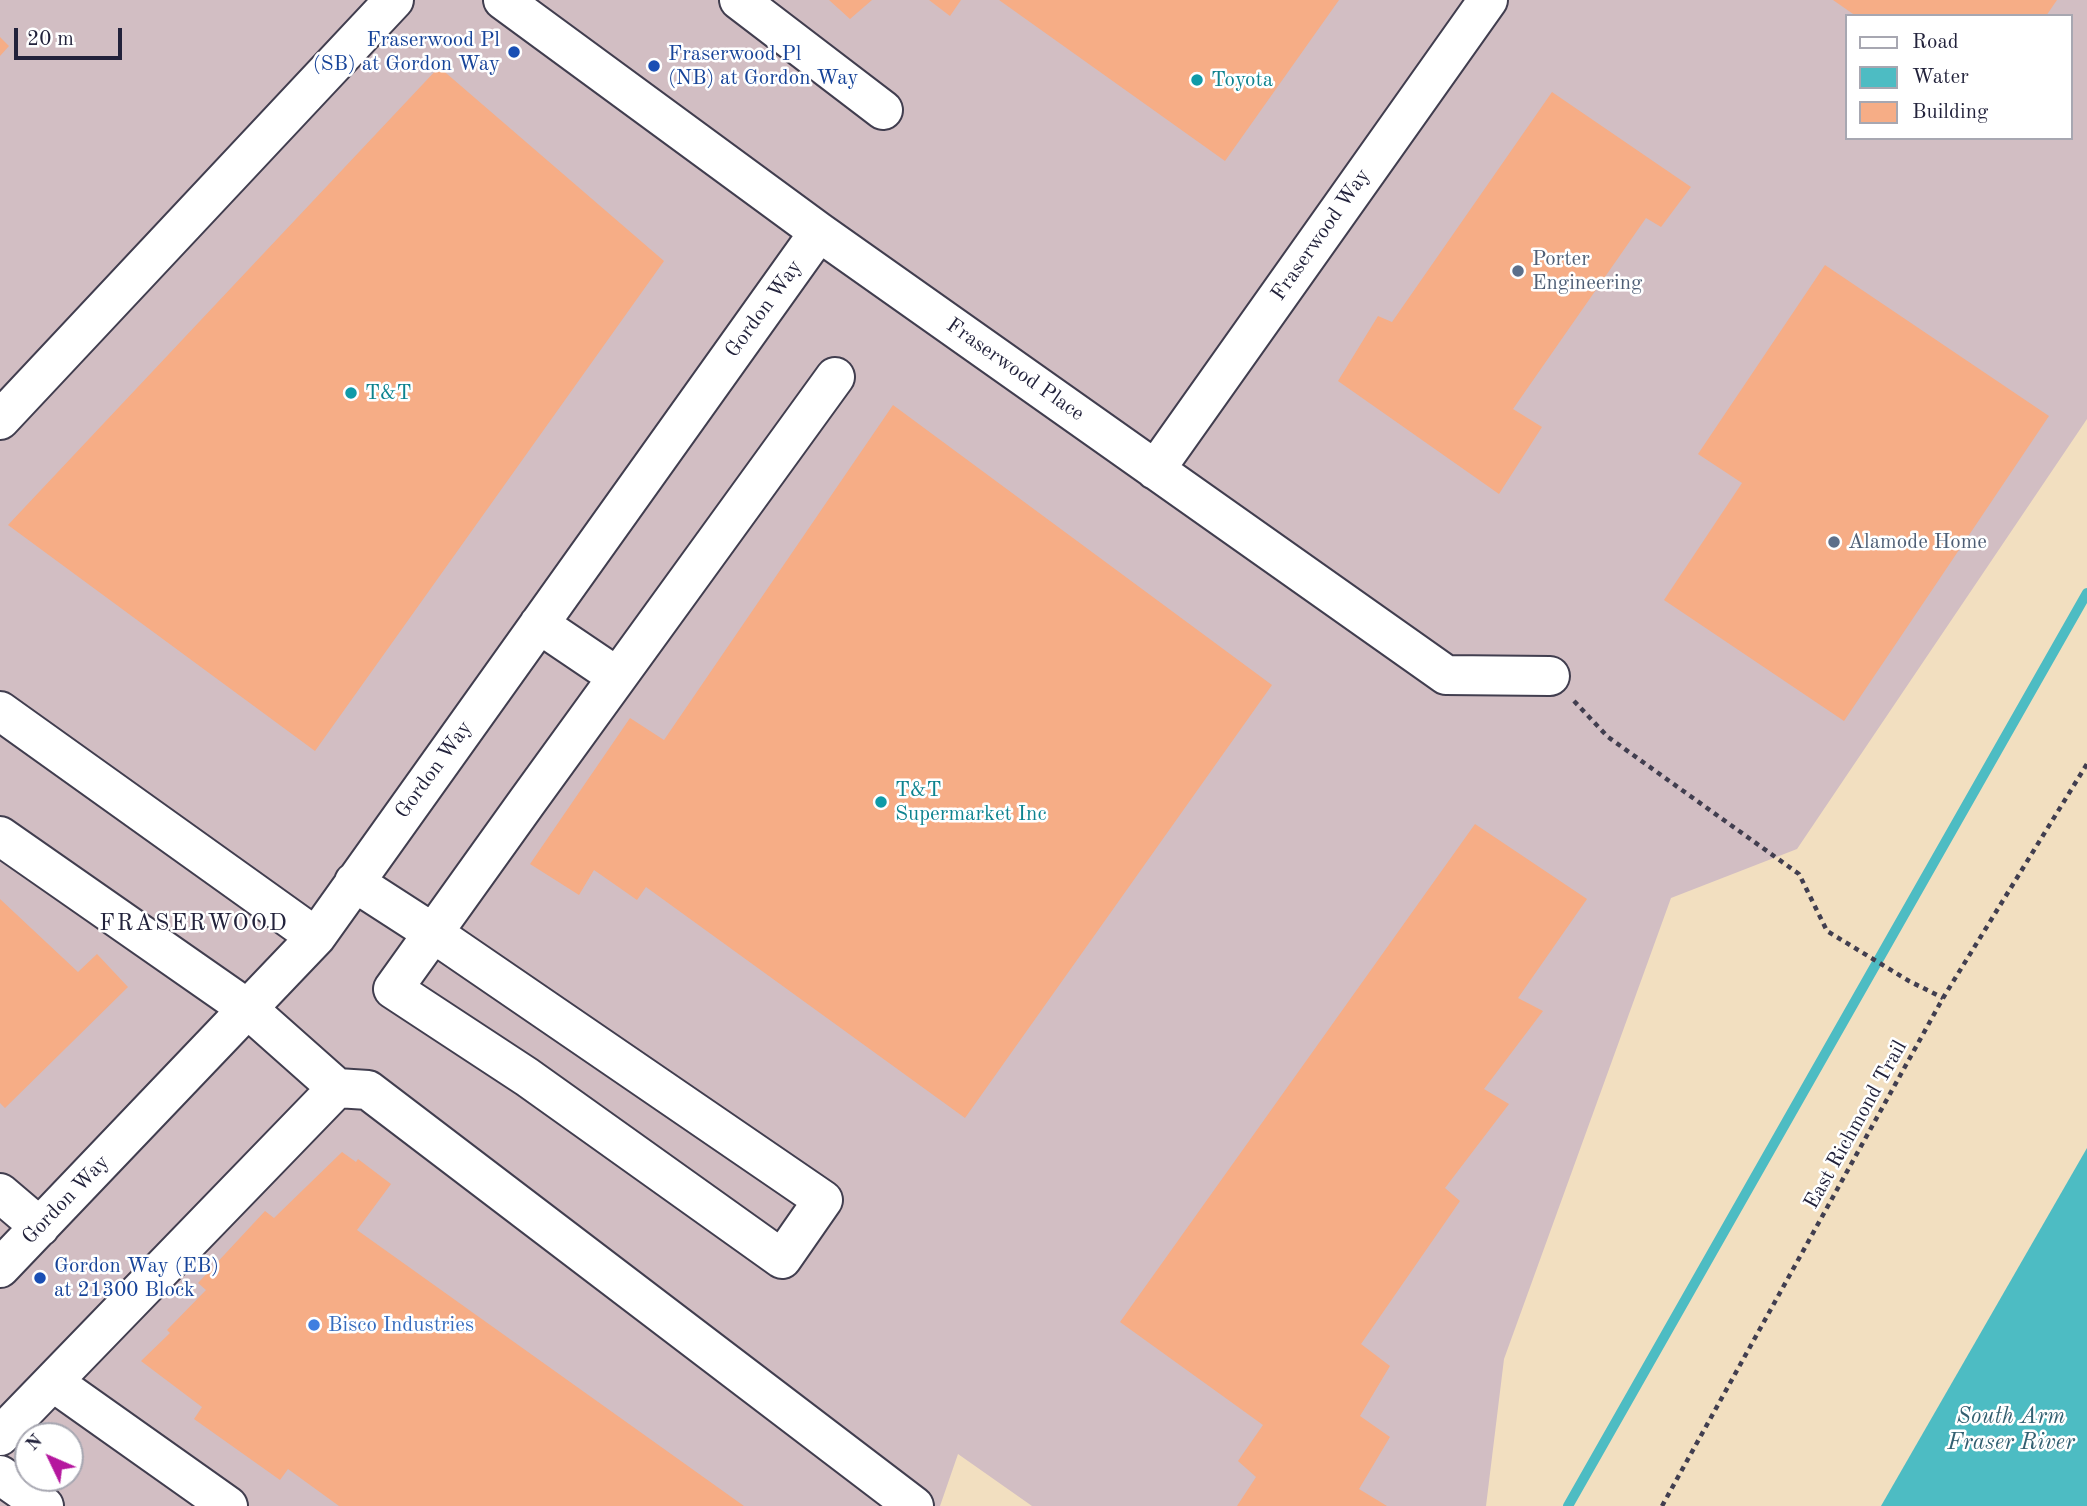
<!DOCTYPE html>
<html>
<head>
<meta charset="utf-8">
<style>
  body { margin:0 }
  #map { position:relative; width:2087px; height:1506px; overflow:hidden; background:#f2dfc0; font-family:"Old Standard TT",serif }
  canvas { display:block }
  .legend { position:absolute; left:1845px; top:14px; width:228px; height:126px; box-sizing:border-box; background:#fff; border:2px solid #a7a7b1; margin:0; padding:9px 12px; list-style:none; font-size:21px; color:#22223b }
  .legend li { display:flex; align-items:center; gap:14px; height:35px }
  .legend b { width:35px; border:2px solid #a7a7b1 }
  .north { position:absolute; left:14px; top:1422px; width:70px; height:70px; box-sizing:border-box; background:#fff; border:2px solid #a7a7b1; border-radius:50%; rotate:314deg; font-size:19px; font-weight:700; line-height:28px; text-align:center; color:#22223b }
  .north::after { content:''; display:block; margin:auto; width:24px; height:32px; background:#b5179e; clip-path:polygon(50% 0,100% 100%,50% 72%,0 100%) }
  .scale { position:absolute; left:14px; top:28px; width:108px; height:32px; box-sizing:border-box; border:4px solid #22223b; border-top:0; padding-left:9px; font-size:21px; line-height:24px; white-space:nowrap; color:#22223b; -webkit-text-stroke:5px #fff; paint-order:stroke }
</style>
</head>
<body>
<div id="map">
<canvas width="2087" height="1506"></canvas>
<ul class="legend">
<li><b style="height:9px;background:#fff"></b>Road</li>
<li><b style="height:19px;background:#4dbcc3"></b>Water</li>
<li><b style="height:19px;background:#f6ad86"></b>Building</li>
</ul>
<div class="north">N</div>
<div class="scale">20 m</div>
</div>
<script>
const ctx = document.querySelector('canvas').getContext('2d');
ctx.lineJoin = 'round';
function fillPath(path, color) {
  ctx.fillStyle = color;
  ctx.fill(path, 'evenodd');
}
function strokePath(path, color, width, dash) {
  ctx.strokeStyle = color;
  ctx.lineWidth = width;
  ctx.lineCap = dash ? 'butt' : 'round';
  ctx.setLineDash(dash || []);
  ctx.stroke(path);
}
function write(font, color, halo, rows, align = 'center') {
  ctx.font = font + ' "Old Standard TT",serif';
  ctx.lineWidth = 5;
  ctx.setLineDash([]);
  ctx.textBaseline = 'middle';
  ctx.strokeStyle = halo;
  ctx.fillStyle = color;
  for (const [text, x, y, turn = 0] of rows) {
    ctx.save();
    ctx.translate(x, y);
    ctx.rotate((+turn || 0) * Math.PI / 180);
    ctx.textAlign = isNaN(turn) ? turn : align;
    if (halo) ctx.strokeText(text, 0, 0);
    ctx.fillText(text, 0, 0);
    ctx.restore();
  }
}
fillPath(new Path2D(`
  M0,0h2087v419l-290,430 -126,49 -167,461 -18,147h-454l-74,-52 -18,52h-940zM1847,16h224v122h-224zM28,1436h42v42h-42z`), '#d2bec3');
fillPath(new Path2D(`
  M2087,1148v358h-206z`), '#4dbcc3');
strokePath(new Path2D(`
  M1568,1506l519,-913`), '#4dbcc3', 10);
fillPath(new Path2D(`
  M829,0h43l-22,19z
  M929,0h32l-11,16z
  M999,0h340l-114,161z
  M1833,0h224l-11,16h-190z
  M0,37l9,9 -9,10z
  M439,67l225,194 -349,490 -307,-226z
  M1552,92l139,95 -30,40 -15,-9 -133,191 29,18 -43,67 -161,-113 40,-65 14,6z
  M1825,265l224,151 -205,305 -180,-121 78,-117 -44,-29z
  M893,405l379,280 -307,433 -319,-231 -9,13 -43,-30 -15,25 -49,-31 100,-146 34,22z
  M1475,824l112,75 -69,99 25,13 -59,78 25,15 -64,84 15,13 -99,143 29,22 -30,50 30,21 -31,52 28,17h-150l19,-29 -18,-16 25,-36 -143,-103z
  M0,899l78,73 19,-18 31,33 -123,121 -5,-5z
  M342,1152l14,10 2,-3 33,25 -34,46 387,276h-405l-51,-37 -8,11 -86,-61 8,-12 -61,-46 29,-28 -3,-3 39,-40 -8,-7 67,-72 9,7z`), '#f6ad86');
const minor = new Path2D(`
  M503,0l316,232 627,443 104,1
  M739,0l144,110
  M0,420l394,-420
  M1155,470l333,-470
  M539,624l77,52
  M0,711l316,226
  M0,836l248,173 89,79 31,2 546,416
  M354,882l79,51 390,267 -41,59 -255,-182 -134,-88c146,-205 294,-409 442,-612
  M0,1193l40,34
  M0,1268l316,-331 503,-705
  M53,1382l175,124
  M0,1436l337,-348
  M0,1475l44,31`);
strokePath(minor, '#413e4f', 42);
strokePath(new Path2D(`
  M1574,701l34,36 191,137 28,57 82,50 34,17
  M1662,1506l281,-508 144,-234`), '#413e4f', 4.5, [5, 5]);
strokePath(minor, '#fff', 38);
for (const [x, y, r, color] of [
  [514,52,7,"#1a4fb4"],
  [654,66,7,"#1a4fb4"],
  [1197,80,7,"#0f9aa8"],
  [1518,271,7,"#5c6f8a"],
  [351,393,7,"#0f9aa8"],
  [1834,542,7,"#5c6f8a"],
  [881,802,7,"#0f9aa8"],
  [40,1278,7,"#1a4fb4"],
  [314,1325,7,"#3f7fe0"]
]) {
  const dot = new Path2D();
  dot.arc(x, y, r, 0, 2 * Math.PI);
  ctx.fillStyle = color;
  ctx.fill(dot);
  strokePath(dot, '#fff', 2.5);
}
write('21px', '#164399', '#fff', [
  ["Fraserwood Pl",500,40,"right"],
  ["(SB) at Gordon Way",500,64,"right"],
  ["Fraserwood Pl",668,54],
  ["(NB) at Gordon Way",668,78],
  ["Gordon Way (EB)",54,1266],
  ["at 21300 Block",54,1290]
], 'left');
write('21px', '#0d838f', '#fff', [
  ["Toyota",1211,80],
  ["T&T",365,393],
  ["T&T",895,790],
  ["Supermarket Inc",895,814]
], 'left');
write('21px', '#22223b', '#fff', [
  ["Fraserwood Way",1321,235,-55],
  ["Gordon Way",764,309,-54],
  ["Fraserwood Place",1015,370,35],
  ["Gordon Way",434,770,-54],
  ["East Richmond Trail",1856,1125,-61],
  ["Gordon Way",66,1200,-46]
]);
write('21px', '#4e5e75', '#fff', [
  ["Porter",1532,259],
  ["Engineering",1532,283],
  ["Alamode Home",1848,542]
], 'left');
write('21px', '#366cbe', '#fff', [
  ["Bisco Industries",328,1325]
], 'left');
ctx.letterSpacing = '2px';
write('23px', '#22223b', '#fff', [
  ["FRASERWOOD",194,924]
]);
ctx.letterSpacing = '0px';
write('italic 23px', '#336071', '#fff', [
  ["South Arm",2011,1417],
  ["Fraser River",2011,1443]
]);
</script>
</body>
</html>
